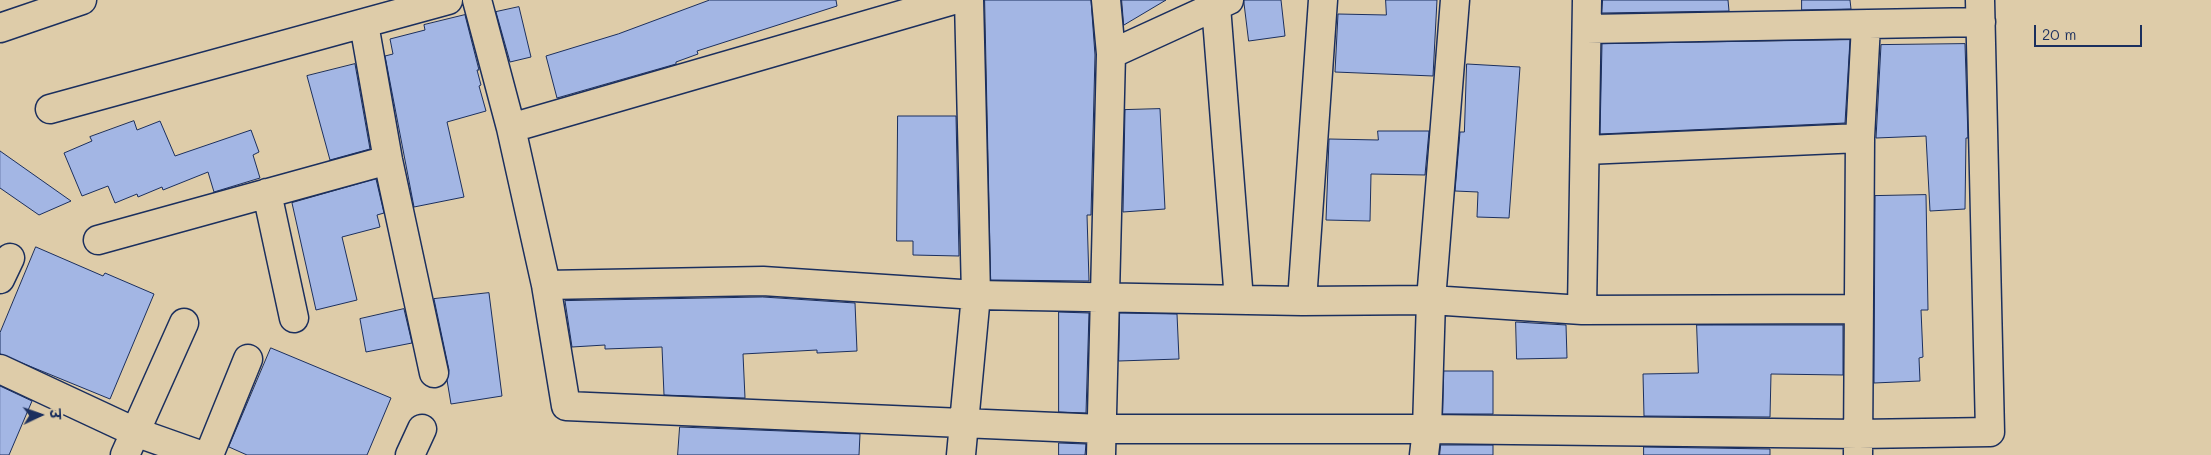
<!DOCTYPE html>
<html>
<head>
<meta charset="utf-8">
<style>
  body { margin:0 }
  #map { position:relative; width:2211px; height:455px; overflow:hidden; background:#decca9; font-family:Mali,"Playpen Sans Deva",sans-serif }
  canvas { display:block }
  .north { position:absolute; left:15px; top:390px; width:50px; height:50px; -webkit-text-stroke:4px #decca9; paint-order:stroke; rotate:87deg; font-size:14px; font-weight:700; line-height:20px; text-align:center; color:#1b2f5e }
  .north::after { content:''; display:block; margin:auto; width:18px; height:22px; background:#1b2f5e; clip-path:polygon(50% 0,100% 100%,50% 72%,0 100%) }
  .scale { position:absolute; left:2034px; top:25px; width:108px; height:22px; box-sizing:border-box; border:2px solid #1b2f5e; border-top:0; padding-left:6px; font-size:15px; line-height:18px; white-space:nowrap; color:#1b2f5e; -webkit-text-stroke:4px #decca9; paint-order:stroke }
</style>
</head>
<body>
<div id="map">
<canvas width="2211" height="455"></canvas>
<div class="north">उ</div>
<div class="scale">20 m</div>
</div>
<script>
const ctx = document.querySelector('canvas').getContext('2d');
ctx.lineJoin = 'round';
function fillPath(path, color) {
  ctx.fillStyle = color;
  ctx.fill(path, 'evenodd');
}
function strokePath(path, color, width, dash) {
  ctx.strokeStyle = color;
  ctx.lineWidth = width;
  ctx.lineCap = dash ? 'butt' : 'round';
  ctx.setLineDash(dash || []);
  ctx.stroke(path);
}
const building = new Path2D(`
  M710,0h126l1,6 -140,45 1,3 -22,8v2l-119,34 -11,-42 72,-22z
  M985,0h106l4,55 -4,160h-4l2,66 -98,-1z
  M1122,0h44l-42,25z
  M1244,0h37l4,36 -36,5z
  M1386,0h51l-4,76 -98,-4 3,-58 48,1z
  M1603,0h125l1,11 -127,2z
  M1802,0h48l1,9 -49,1z
  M519,7l12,50 -21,5 -14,-50z
  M465,15l14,55h-2l4,15 -2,1 7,25 -39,11 17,75 -50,10 -29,-151 8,-2 -3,-15 35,-9 -1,-5z
  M1850,40l-5,83 -245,11 2,-90z
  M1965,44l3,94h-2l-1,71 -35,2 -4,-75 -50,2 5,-93z
  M355,64l15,85 -40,11 -23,-84z
  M1467,64l53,3 -11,151 -32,-1 1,-25 -23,-1 5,-59h4z
  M1160,109l5,100 -42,3 2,-102z
  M898,116h58l3,140 -46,-1v-14h-16z
  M134,121l3,9 23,-9 15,35 76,-26 8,22 -6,3 7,23 -46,14 -6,-20 -45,18 -1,-3 -24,10 -1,-3 -22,9 -7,-17 -26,10 -18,-43 28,-12 -2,-4z
  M1378,131h51l-4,44 -54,-1 -1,47 -44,-1 3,-81 49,1z
  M0,151l71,50 -32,14 -39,-27z
  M376,179l8,34 -7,2 3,12 -38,10 15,63 -41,10 -24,-107z
  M1926,195l2,115h-7l2,47 -4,1 1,23 -46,2 1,-187z
  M36,247l67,29 2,-3 49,21 -44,105 -110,-45v-21z
  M489,293l13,103 -51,8 -4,-24 2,-10 -15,-71z
  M763,297l92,6 2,48 -40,2v-3l-74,4 2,44 -81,-3 -2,-48 -57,2v-4l-33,2 -7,-46z
  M404,309l8,34 -46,9 -6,-33z
  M1059,312l30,1 -3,100 -27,-1z
  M1120,313l57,1 2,45 -60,2z
  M1516,322l50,3 1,33 -50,1z
  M1697,325h146v50l-72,-1 -1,43 -126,-1 -1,-42 55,-1z
  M271,348l120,50 -24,57h-120l-18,-8z
  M1444,371h49v43h-50z
  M0,386l32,15 -23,54h-9z
  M680,427l180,7 -1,21h-181z
  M1059,443l27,1 -1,11h-26z
  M1441,445h52v10h-53z
  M1644,447l126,2v6h-126z`);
fillPath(building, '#a3b6e4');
strokePath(building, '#1b2f5e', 1);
const minor = new Path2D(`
  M477,0l34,128 35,157 20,121 536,23h325l431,5 132,-2 -10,-432
  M1216,6l23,294
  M364,24l24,136 46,213
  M0,28l82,-28
  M1587,29l394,-7
  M1111,54l118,-54
  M50,109l398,-109
  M511,128l442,-128
  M1586,150l274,-12
  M267,193l27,125
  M98,240l290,-80
  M0,279l10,-21
  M546,285l217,-4 213,14 326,6 129,-1 151,10 277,-1
  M1302,301l21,-301
  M1582,310l5,-310
  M0,369l135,63 65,23
  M125,455l59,-132
  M209,455l39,-96
  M410,455l12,-26
  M961,455l15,-160 -7,-295
  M1101,455l10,-401 -5,-54
  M1424,455l3,-26 4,-129 24,-300
  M1858,455l2,-317 6,-113`);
strokePath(minor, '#1b2f5e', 31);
strokePath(minor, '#decca9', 28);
</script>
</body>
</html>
